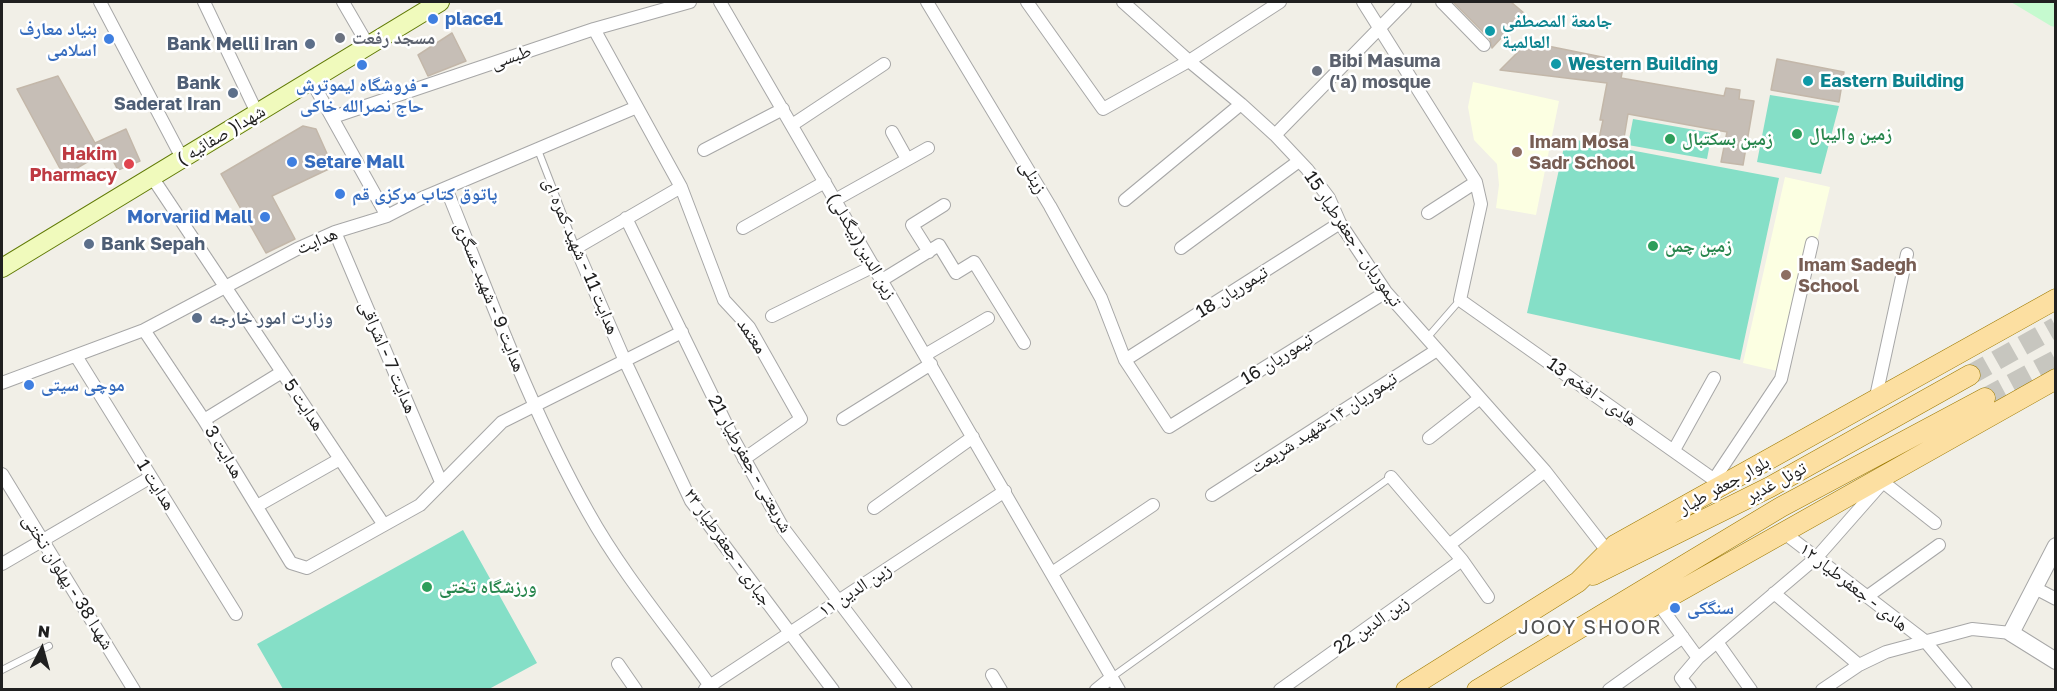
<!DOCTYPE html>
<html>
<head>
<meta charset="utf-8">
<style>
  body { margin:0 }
  #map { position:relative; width:2057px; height:691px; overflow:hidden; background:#f1efe7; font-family:"Golos Text",sans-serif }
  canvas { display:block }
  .frame { position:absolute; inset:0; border:3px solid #202020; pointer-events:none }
  .north { position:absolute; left:12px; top:619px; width:60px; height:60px; -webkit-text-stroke:4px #fff; paint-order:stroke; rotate:6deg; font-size:16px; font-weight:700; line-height:24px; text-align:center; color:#202020 }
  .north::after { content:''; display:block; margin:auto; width:21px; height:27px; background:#202020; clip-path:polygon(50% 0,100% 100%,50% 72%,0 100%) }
</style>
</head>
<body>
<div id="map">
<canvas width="2057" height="691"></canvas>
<div class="frame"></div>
<div class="north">N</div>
</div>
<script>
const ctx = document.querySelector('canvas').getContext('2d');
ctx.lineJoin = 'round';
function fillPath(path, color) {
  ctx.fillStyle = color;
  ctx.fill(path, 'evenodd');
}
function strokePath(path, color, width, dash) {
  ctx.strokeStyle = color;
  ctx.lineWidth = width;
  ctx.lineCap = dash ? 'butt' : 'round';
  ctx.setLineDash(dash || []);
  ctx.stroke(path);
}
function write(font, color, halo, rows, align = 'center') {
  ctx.font = font + ' "Golos Text","Noto Naskh Arabic",sans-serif';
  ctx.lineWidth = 5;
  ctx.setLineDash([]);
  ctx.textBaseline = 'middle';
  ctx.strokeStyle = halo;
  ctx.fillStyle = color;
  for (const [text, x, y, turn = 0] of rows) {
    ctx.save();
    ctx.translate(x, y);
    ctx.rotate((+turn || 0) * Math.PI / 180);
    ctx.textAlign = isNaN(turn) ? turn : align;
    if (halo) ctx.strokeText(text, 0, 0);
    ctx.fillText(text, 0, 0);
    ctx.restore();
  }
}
fillPath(new Path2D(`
  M1473,82l86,19 -23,114 -40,-7 3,-23 -2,-21 -23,-24 -6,-33z
  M1785,177l45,10 -44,186 -43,-10z`), '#fcffe2');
fillPath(new Path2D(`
  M2011,2h44v25l-4,-1z`), '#c5facf');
fillPath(new Path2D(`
  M1770,95l69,11 -18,68 -64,-12z
  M1633,119l79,14 -5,26 -79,-14z
  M1566,138l213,40 -39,182 -213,-47z
  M463,530l74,133 -48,26h-206l-26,-45z`), '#85dfc7');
const building = new Path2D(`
  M1453,2h58l13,11 -32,35 -2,-9z
  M452,33l14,28 -38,15 -10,-21z
  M1528,42l79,16 -1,7 17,3 -2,10 103,18 2,-8 14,2 -1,9 15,2 -11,64 -22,-3 6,-30 -99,-18 -5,30 -24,-5 4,-19h-3l7,-37 -107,-13z
  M1777,59l67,13 -5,30 -68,-12z
  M58,76l37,67 31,-14 14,32 -22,9 -11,-20 -43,26 -47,-87z
  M303,126l13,3 17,38 -61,29 23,43 -29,14 -45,-79z`);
fillPath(building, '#c6beb6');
strokePath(building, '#c3b7a9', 1.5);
strokePath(new Path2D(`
  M1970,375l86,-48
  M1985,398l71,-38`), '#c7c6bf', 20, [20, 10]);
const service = new Path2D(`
  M538,150l38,98
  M1427,338l33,-38
  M2,670l47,-24
  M1112,677l279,-200`);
const minor = new Path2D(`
  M100,2l82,156
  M204,2l53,111
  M343,2l25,43
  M720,2l399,688
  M927,2l123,204 51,92 24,62 44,67 217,-135
  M1027,2l76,107 86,-48 91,-59
  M1123,2l66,59 52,43 34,31 32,34 22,29 11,25 46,69 159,179 63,81
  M1363,2l113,180 5,22 -21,96 263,186
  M1442,2l42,43
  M594,29l87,158 43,113 25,27 52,92 -57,40
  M311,80l76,136
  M333,117l261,-88 96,-27
  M792,125l92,-61
  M892,132l15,27
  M1275,135l130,-133
  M704,150l79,-41
  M152,177l232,348
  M681,187l-105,61 49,113 66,140 142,189
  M446,188c44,109 84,221 142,324 35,63 83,119 125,178
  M835,200l93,-52
  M1125,200l116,-96
  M1428,213l48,-31
  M626,218l108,222 49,88 123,162
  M743,228l82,-46
  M335,232l106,250
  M1181,248l118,-87
  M929,252l-17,-27 32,-20
  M882,280l57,-35 17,28 18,-11 50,81
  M772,316l102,-50
  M144,330l60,90 87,143 16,5 113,-63 82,-83 180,-90
  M925,355l63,-37
  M76,356l160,258
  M1125,360l215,-137
  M2,383l142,-53 153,-81 38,-17 52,-16 35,-18 215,-91
  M1875,401l32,-147
  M843,419l88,-55
  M204,420l78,-48
  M1429,438l51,-40
  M1674,450l40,-72
  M2,474l132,216
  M1391,477l71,83 26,37
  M1715,478l66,-99 31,-136
  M1212,495l225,-145
  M257,506l83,-47
  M874,508l99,-71
  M1783,532l142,109 41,49
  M1449,545l96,-74
  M2,564l149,-87
  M1052,573l101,-68
  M2035,588l21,11
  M1774,593l85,72
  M1868,596l71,-51
  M1658,603l40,55
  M1717,642l34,48
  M618,664l18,26
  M992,675l9,15
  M705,689l300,-198
  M1096,690l16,-13
  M1280,690l182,-130
  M1609,690l74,-53
  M1690,690l-9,-12 17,-20 119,-101 66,-75 52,41
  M1822,690l37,-25 27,-13 86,-23 39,4`);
const tertiary = new Path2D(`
  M2056,546l-45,87 45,28`);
const secondary = new Path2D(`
  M2,268l438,-266`);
const primary = new Path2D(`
  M1593,575l177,-88 200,-112
  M1610,613l36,-3 410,-231
  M1406,690l172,-108 37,-37 441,-246
  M1477,690l304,-183 204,-109`);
strokePath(service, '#a7a7a7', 8);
strokePath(minor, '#a7a7a7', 14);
strokePath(tertiary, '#a7a7a7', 18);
strokePath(secondary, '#607a05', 20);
strokePath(primary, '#9d7a00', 21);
strokePath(service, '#fff', 6);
strokePath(minor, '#fff', 12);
strokePath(tertiary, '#fff', 16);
strokePath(secondary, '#f0fabc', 18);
strokePath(primary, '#fcdfa1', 20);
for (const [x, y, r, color] of [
  [433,19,6,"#3f7fe0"],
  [1490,31,6,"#0f9aa8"],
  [340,38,6,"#6b7280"],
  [109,39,6,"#3f7fe0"],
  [310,44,6,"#5c6f8a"],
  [1556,64,6,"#0f9aa8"],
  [362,65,6,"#3f7fe0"],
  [1317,71,6,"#6b7280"],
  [1808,81,6,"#0f9aa8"],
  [233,93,6,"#5c6f8a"],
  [1797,134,6,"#2e9e5b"],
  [1670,139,6,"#2e9e5b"],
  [1517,152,6,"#8d6e63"],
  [292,162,6,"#3f7fe0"],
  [129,164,6,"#e0444e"],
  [340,194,6,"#3f7fe0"],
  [265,217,6,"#3f7fe0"],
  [89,244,6,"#5c6f8a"],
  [1653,246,6,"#2e9e5b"],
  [1786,275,6,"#8d6e63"],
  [197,318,6,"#5c6f8a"],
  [29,385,6,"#3f7fe0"],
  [427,587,6,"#2e9e5b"],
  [1675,608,6,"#3f7fe0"]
]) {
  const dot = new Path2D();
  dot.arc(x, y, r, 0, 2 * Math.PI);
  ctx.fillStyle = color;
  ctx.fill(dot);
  strokePath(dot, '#fff', 2);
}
write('bold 18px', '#366cbe', '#fff', [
  ["place1",445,19],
  ["بنیاد معارف",97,29,"right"],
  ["اسلامی",97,50,"right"],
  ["فروشگاه لیموترش -",362,85,"center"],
  ["حاج نصرالله خاکی",362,106,"center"],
  ["Setare Mall",304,162],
  ["پاتوق کتاب مرکزی قم",352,194],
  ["Morvariid Mall",253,217,"right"],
  ["موچی سیتی",41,385],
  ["سنگکی",1687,608]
], 'left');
write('bold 18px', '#0d838f', '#fff', [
  ["جامعة المصطفی",1502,21],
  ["العالمیة",1502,42],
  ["Western Building",1568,64],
  ["Eastern Building",1820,81]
], 'left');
write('bold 18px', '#5b616d', '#fff', [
  ["مسجد رفعت",352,38],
  ["Bibi Masuma",1329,61],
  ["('a) mosque",1329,82]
], 'left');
write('bold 18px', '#4e5e75', '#fff', [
  ["Bank Melli Iran",298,44],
  ["Bank",221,83],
  ["Saderat Iran",221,104],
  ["Bank Sepah",101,244,"left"],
  ["وزارت امور خارجه",209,318,"left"]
], 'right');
write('18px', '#202020', '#fff', [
  ["طبسی",511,57,-19],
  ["شهدا( صفائیه )",221,135,-31],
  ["زینلی",1033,177,59],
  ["تیموریان - جعفرطیار 15",1353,239,56],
  ["هدایت",317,241,-23],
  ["زین الدین(بیگدلی)",862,246,60],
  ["هدایت 11 - شهید کمره ای",581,256,67],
  ["تیموریان 18",1232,292,-32],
  ["هدایت 9 - شهید عسگری",490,297,68],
  ["معتمد",752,336,56],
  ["هدایت 7 - اشراقی",388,357,67],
  ["تیموریان 16",1277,359,-32],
  ["هادی - افخم 13",1592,392,35],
  ["هدایت 5",304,405,56],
  ["تیموریان ۱۴-شهید شریعت",1324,423,-33],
  ["هدایت 3",224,452,59],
  ["شریعتی - جعفرطیار 21",750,464,61],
  ["تونل غدیر",1776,482,-28],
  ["هدایت 1",156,485,58],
  ["بلوار جعفر طیار",1724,485,-29],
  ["جباری - جعفرطیار ۲۳",728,547,55],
  ["شهدا 38 - پهلوان تختی",68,582,58],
  ["هادی - جعفرطیار ۱۲",1854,587,38],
  ["زین الدین ۱۱",855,590,-33],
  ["زین الدین 22",1371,625,-35]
]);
write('bold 18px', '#27864d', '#fff', [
  ["زمین والیبال",1809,134],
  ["زمین بسکتبال",1682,139],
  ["زمین چمن",1665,246],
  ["ورزشگاه تختی",439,587]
], 'left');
write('bold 18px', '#785e54', '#fff', [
  ["Imam Mosa",1529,142],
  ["Sadr School",1529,163],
  ["Imam Sadegh",1798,265],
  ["School",1798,286]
], 'left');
write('bold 18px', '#be3a42', '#fff', [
  ["Hakim",117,154],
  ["Pharmacy",117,175]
], 'right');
ctx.letterSpacing = '1.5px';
write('20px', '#535353', '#fff', [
  ["JOOY SHOOR",1590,628]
]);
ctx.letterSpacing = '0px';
</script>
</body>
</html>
